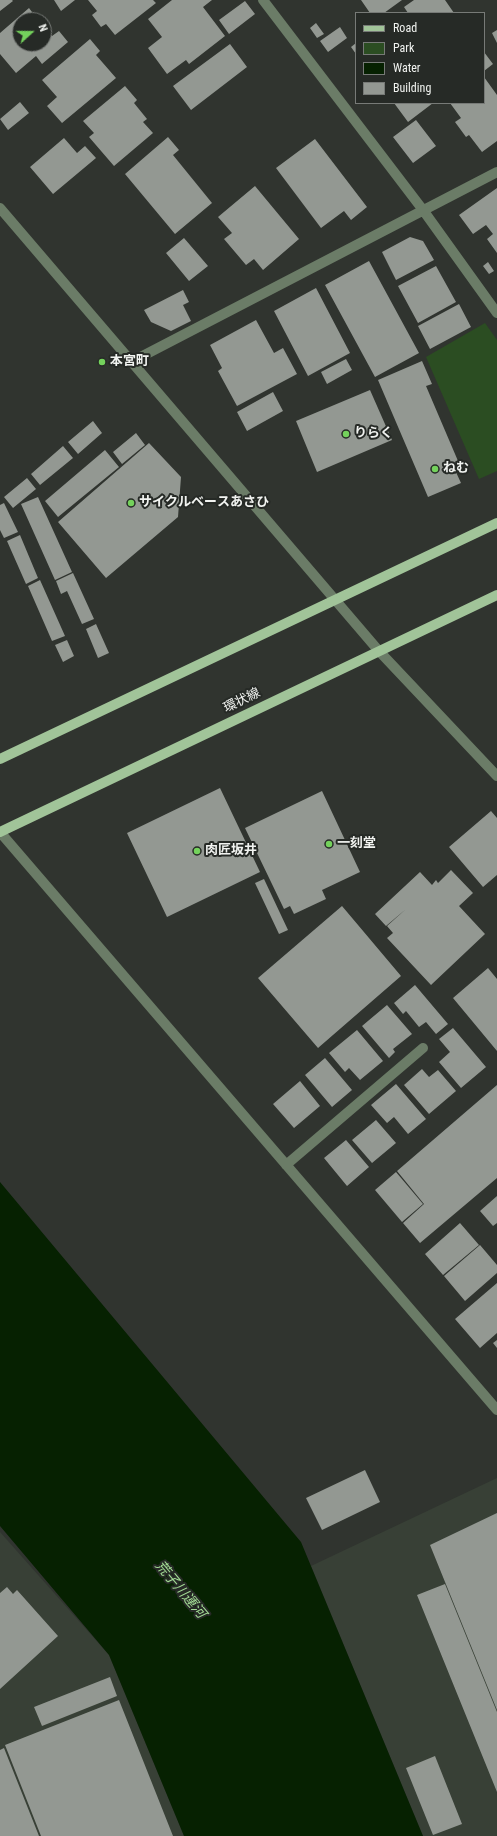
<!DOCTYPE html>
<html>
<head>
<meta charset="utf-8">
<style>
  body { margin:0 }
  #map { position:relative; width:497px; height:1836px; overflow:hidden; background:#30342f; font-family:"Roboto Condensed",sans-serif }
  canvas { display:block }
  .legend { position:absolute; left:355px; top:12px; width:130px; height:92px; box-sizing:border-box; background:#262a26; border:1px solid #777a77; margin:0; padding:5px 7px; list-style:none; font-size:12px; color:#f1f3f0 }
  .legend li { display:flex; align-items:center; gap:8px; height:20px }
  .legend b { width:20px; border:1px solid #777a77 }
  .north { position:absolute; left:12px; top:12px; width:40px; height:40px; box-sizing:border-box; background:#262a26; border:1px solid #777a77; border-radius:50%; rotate:69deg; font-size:11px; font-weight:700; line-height:16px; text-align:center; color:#f1f3f0 }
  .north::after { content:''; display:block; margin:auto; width:14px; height:18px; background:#74d25c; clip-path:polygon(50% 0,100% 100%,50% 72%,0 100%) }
</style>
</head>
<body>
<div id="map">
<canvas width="497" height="1836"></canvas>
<ul class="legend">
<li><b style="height:5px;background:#a1c499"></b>Road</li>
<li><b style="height:11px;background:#2b4d22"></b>Park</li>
<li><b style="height:11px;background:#062101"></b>Water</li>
<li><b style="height:11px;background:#939892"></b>Building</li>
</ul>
<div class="north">N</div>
</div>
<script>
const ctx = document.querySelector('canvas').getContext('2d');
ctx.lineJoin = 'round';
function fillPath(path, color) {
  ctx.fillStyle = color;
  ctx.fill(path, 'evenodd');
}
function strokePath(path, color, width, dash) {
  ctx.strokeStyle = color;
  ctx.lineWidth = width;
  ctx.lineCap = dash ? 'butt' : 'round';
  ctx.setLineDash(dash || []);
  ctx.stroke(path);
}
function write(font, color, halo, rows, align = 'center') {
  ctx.font = font + ' "Roboto Condensed","Noto Sans JP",sans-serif';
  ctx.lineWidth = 4;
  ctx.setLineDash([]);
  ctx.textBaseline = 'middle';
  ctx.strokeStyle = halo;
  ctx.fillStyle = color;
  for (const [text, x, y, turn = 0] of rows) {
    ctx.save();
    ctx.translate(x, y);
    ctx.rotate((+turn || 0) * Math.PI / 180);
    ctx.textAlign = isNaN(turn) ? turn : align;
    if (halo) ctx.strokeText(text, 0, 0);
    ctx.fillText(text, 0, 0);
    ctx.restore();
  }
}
fillPath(new Path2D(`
  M497,1478v358h-74l-112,-270z
  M0,1532l109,123 75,181h-184z`), '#384036');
fillPath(new Path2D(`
  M485,323l12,17v131l-18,8 -53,-122z`), '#2b4d22');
fillPath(new Path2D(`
  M0,1182l301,360 122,294h-239l-75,-181 -109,-129z`), '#062101');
fillPath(new Path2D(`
  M0,0h12l1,1 -13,10z
  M54,0h21l-14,11z
  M88,0h65l3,3 -41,32 -9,-11 -5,3 -9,-12 5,-4z
  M172,0h40l-9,7 22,29 -36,28 -3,-4 -19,14 -19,-26 14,-11 -14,-18z
  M361,0h41l-18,13h-14z
  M414,0h31l9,13h-46l-4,-6z
  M245,1l10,13 -26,20 -10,-14z
  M29,8l9,12h-18v24h24v-17l8,9 7,-5 9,11 -26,22 -6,-8 -20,17 -16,-19v-21z
  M316,23l8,11 -7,4 -7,-10z
  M340,27l7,11 -19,14 -8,-11z
  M497,30v13l-5,-10z
  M90,39l10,12 -4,4 20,23 -54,45 -15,-17 10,-9 -15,-17z
  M356,43v11l-5,-7z
  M230,44l17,23 -56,43 -18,-24z
  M484,52l9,12 -9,7z
  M484,77l13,18v46l-15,11 -13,-17 -3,2 -11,-15 6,-4 -11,-15h34z
  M125,86l12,14 -3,3 13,16 -4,3 10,11 -39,33 -25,-29 5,-4 -11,-12z
  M20,102l9,11 -21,17 -8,-11z
  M394,103h39l-25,19z
  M416,120l20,26 -23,17 -20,-26z
  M168,137l11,13 -6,5 39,48 -37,31 -50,-60z
  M64,138l13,15 8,-7 11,12 -43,36 -23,-27z
  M315,139l52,68 -16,13 -7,-9 -23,17 -45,-60z
  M255,186l44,53 -36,31 -9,-11 -8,6 -22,-26 8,-6 -14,-16z
  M497,188v65l-10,-14 6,-5 -7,-9 -13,9 -14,-19z
  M410,237l13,4 11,19 -38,20 -14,-28z
  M184,238l24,28 -19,15 -23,-28z
  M369,261l50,92 -44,24 -50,-92z
  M488,262l6,9 -5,3 -6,-8z
  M436,266l20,36 -38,21 -20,-37z
  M316,288l34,65 -42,23 -34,-65z
  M183,290l6,12 -6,3 8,16 -20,10 -20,-9 -7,-12z
  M459,304l12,23 -41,22 -12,-23z
  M256,320l18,33 9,-5 14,26 -60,32 -19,-35 4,-3 -12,-23z
  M346,359l6,11 -25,14 -6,-12z
  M422,361l10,23 -6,2 35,82 -6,2 6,13 -33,14 -50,-117z
  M370,390l22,50 -75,32 -21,-51z
  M273,392l10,19 -36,20 -10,-19z
  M93,421l9,12 -24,21 -10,-12z
  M136,433l9,12 -23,19 -9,-12z
  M149,443l32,34 -3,40 -72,61 -48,-56z
  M63,446l10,12 -33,27 -9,-11z
  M105,450l14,17 -61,50 -13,-16z
  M27,478l9,11 -23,19 -9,-11z
  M38,497l34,75 -17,8 -34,-76z
  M4,503l14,29 -14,6 -4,-8v-25z
  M20,535l18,43 -12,6 -19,-43z
  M73,573l21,46 -12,5 -15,-33 -6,3 -5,-13z
  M40,580l25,56 -13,5 -24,-55z
  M96,624l13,29 -11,5 -12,-29z
  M67,640l7,16 -11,6 -8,-17z
  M220,788l40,84 -93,45 -40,-84z
  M322,791l38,81 -38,18 4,9 -32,15 -4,-8 -6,3 -39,-81z
  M491,811l6,7v57l-14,12 -34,-40z
  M451,870l22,23 -14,13 26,28 -54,51 -44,-47 6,-5 -6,-7 19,-17 -20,17 -11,-12 45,-42 12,13 4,-5 2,3z
  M264,879l24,51 -9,4 -24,-51z
  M342,906l59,70 -83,72 -60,-70z
  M488,968l9,11v72l-44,-53z
  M415,985l33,39 -12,10 -10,-12 -7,5 -13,-16 -3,3 -9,-11z
  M387,1005l25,29 -19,15 2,3 -6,6 -27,-32z
  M453,1028l33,39 -25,21 -22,-26 11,-10 -11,-13z
  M357,1030l26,31 -23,19 -11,-12 -4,4 -16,-19z
  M325,1058l27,32 -20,17 -27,-32z
  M422,1069l7,8 9,-7 18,21 -27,23 -25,-29z
  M300,1081l20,25 -26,22 -21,-24z
  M396,1084l30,35 -18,15 -14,-17 -7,6 -16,-18z
  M497,1085v93l-77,65 -17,-20 21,-19 -27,-33z
  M376,1120l20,23 -24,20 -20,-23z
  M346,1140l23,27 -22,19 -23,-28z
  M396,1172l27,32 -21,18 -27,-32z
  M497,1196v27l-4,3 -13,-15z
  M460,1223l19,22 -36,30 -18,-21z
  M480,1245l17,20v8l-32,28 -21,-25z
  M497,1283v50l-17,15 -25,-29z
  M497,1340v8l-4,-5z
  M365,1470l15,32 -58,28 -16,-32z
  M497,1513v197l-67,-165z
  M445,1584l52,128v80l-80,-197z
  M7,1587l6,7 4,-4 41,46 -58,53v-96z
  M110,1677l7,19 -75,30 -8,-19z
  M119,1700l54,136h-132l-36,-91z
  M4,1748l35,88h-39v-86z
  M435,1756l27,68 -29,11 -27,-67z`), '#939892');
strokePath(new Path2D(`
  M263,0l160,210 74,103
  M0,208l378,442 119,126
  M131,362l366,-190
  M0,832l497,578
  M286,1165l137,-117`), '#6b7c67', 10);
strokePath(new Path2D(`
  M0,759l497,-236
  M0,832l497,-237`), '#a1c499', 10);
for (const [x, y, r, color] of [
  [102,362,4,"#74d25c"],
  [346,434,4,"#74d25c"],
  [435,469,4,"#74d25c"],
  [131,503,4,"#74d25c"],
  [329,844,4,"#74d25c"],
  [197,851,4,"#74d25c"]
]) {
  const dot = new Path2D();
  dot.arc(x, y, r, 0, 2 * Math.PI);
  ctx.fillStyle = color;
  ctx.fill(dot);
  strokePath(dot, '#262a26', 1.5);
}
write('bold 13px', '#f1f3f0', '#262a26', [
  ["本宮町",110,362],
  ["りらく",354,434],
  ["ねむ",443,469],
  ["サイクルベースあさひ",139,503],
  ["一刻堂",337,844],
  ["肉匠坂井",205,851]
], 'left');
write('13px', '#f1f3f0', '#262a26', [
  ["環状線",242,701,-26]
]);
write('italic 14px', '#a4dd96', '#262a26', [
  ["荒子川運河",180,1590,50]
]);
</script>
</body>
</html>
